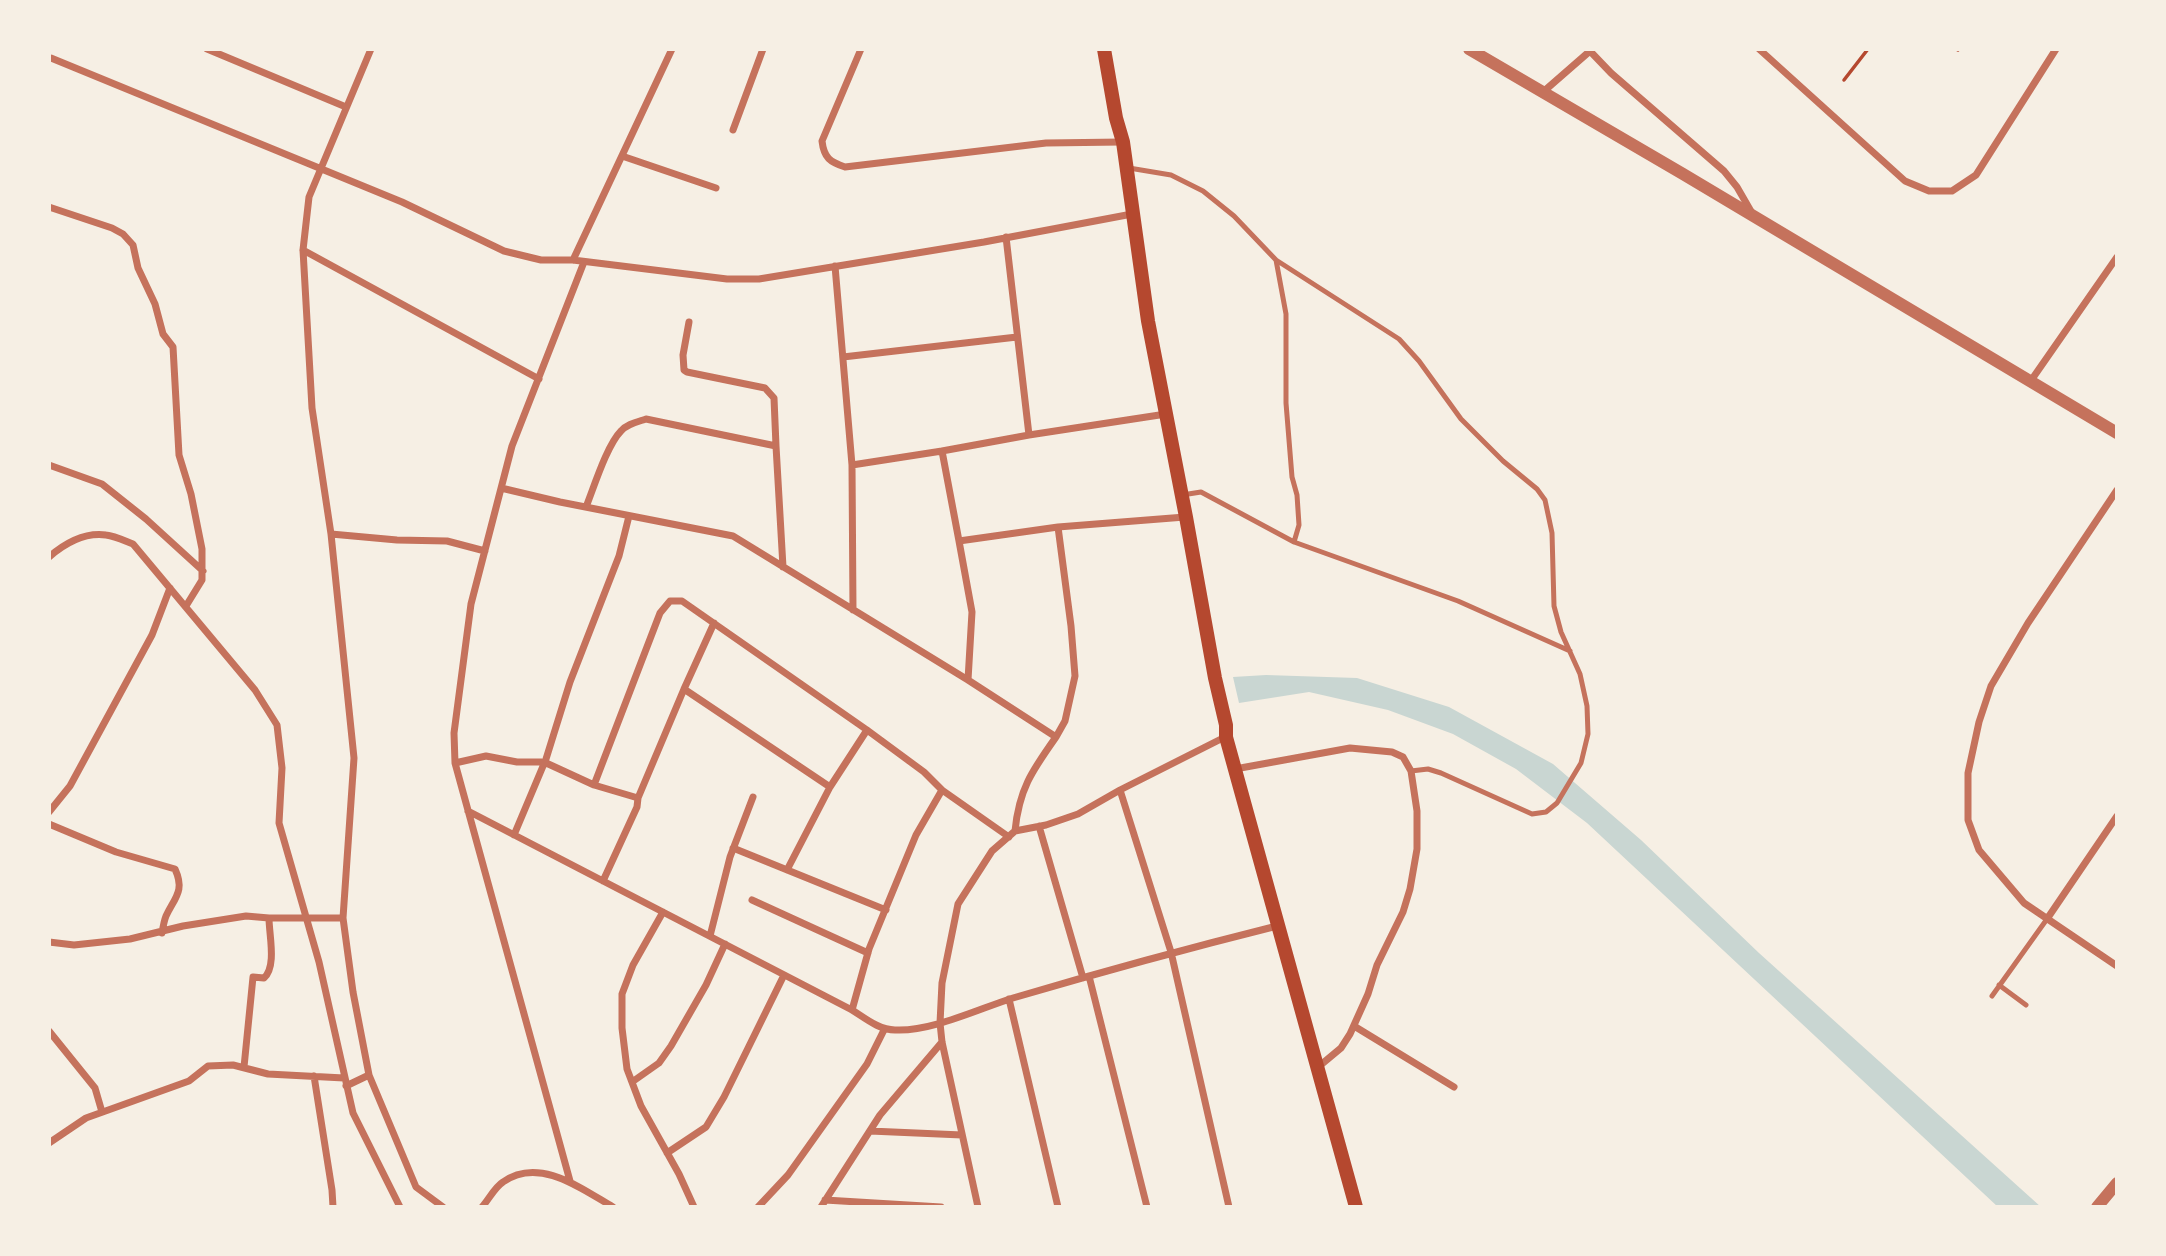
<!DOCTYPE html>
<html>
<head>
<meta charset="utf-8">
<style>
  body { margin:0 }
  #map { position:relative; width:2166px; height:1256px; overflow:hidden; background:#f6efe4; font-family:"Open Sans",sans-serif }
  canvas { display:block }
  .frame { position:absolute; inset:0; border:51px solid #f6efe4; pointer-events:none }
</style>
</head>
<body>
<div id="map">
<canvas width="2166" height="1256"></canvas>
<div class="frame"></div>
</div>
<script>
const ctx = document.querySelector('canvas').getContext('2d');
ctx.lineJoin = 'round';
function fillPath(path, color) {
  ctx.fillStyle = color;
  ctx.fill(path, 'evenodd');
}
function strokePath(path, color, width, dash) {
  ctx.strokeStyle = color;
  ctx.lineWidth = width;
  ctx.lineCap = dash ? 'butt' : 'round';
  ctx.setLineDash(dash || []);
  ctx.stroke(path);
}
fillPath(new Path2D(`
  M1266,675l91,3 92,29 104,57 88,76 118,113 282,254h-43l-411,-384 -71,-54 -63,-35 -65,-24 -79,-18 -70,11 -6,-26z`), '#c9d6d2');
strokePath(new Path2D(`
  M1956,49l2,1
  M1844,80l24,-31`), '#b5482f', 3.5);
strokePath(new Path2D(`
  M1129,168l42,7 32,16 31,25 42,44 10,54v89l6,74 5,18 2,30 -5,17 -93,-50 -19,3
  M1276,260l123,79 20,22 42,58 42,42 34,28 8,11 7,33 2,73 7,26 19,42 7,32 1,28 -7,29 -24,40 -11,9 -14,2 -91,-41 -13,-4 -17,2
  M1294,542l164,59 112,50
  M1999,985l27,20
  M1992,996l55,-77`), '#c5725c', 5);
strokePath(new Path2D(`
  M207,49l139,58
  M371,49l-62,148 -6,53 9,158 19,126 23,224 -11,160 10,74 16,83 47,112 27,20
  M861,49l-39,92c2,17 8,21 23,26l201,-24 76,-1
  M1588,49l23,24 113,98 13,16 15,26
  M1759,49l146,132 24,10h23l24,-16 80,-126
  M51,58l351,144 102,49 37,9h32l154,19h32l225,-37 148,-28
  M1543,92l47,-41
  M733,130l30,-81
  M622,156l94,32
  M49,207l63,21 11,6 10,11 5,23 17,36 8,30 10,13 6,108 12,39 11,55v31l-16,26
  M303,250l236,129
  M573,260l99,-211
  M835,266l17,199
  M689,322l-6,33 1,15 3,2 78,16 9,10 2,48
  M843,357l174,-20
  M2030,382l87,-125
  M1029,435l137,-21
  M49,465l53,19 44,35 57,52
  M501,488l59,14 173,34 235,144 4,-68 -13,-71 99,-14 127,-10
  M2117,490l-89,133 -37,63 -12,36 -11,51v47l11,30 45,53 93,63
  M586,507c8,-20 21,-62 35,-76 6,-7 16,-9 25,-12l130,27 7,121
  M331,534l66,6 50,1 38,10
  M959,541l-17,-90 87,-16 -23,-198
  M49,557c15,-13 35,-25 57,-22 9,1 19,6 27,9l122,146 22,35 5,43 -3,55 40,139 34,151 47,94
  M853,610l-1,-145 90,-14
  M968,680l88,57 9,-16 10,-45 -4,-50 -13,-99
  M684,689l30,-66
  M1056,737c-24,34 -37,52 -41,94l31,-6 32,-11 42,-24 105,-53
  M455,763l31,-7 31,6h27l50,23 44,13 -1,9 -34,74
  M1235,769l115,-21 42,4 11,5 8,14 6,40v38l-7,40 -7,23 -26,53 -9,29 -18,40 -9,14 -24,20
  M594,785l66,-172 10,-12h12l185,129 57,42 18,18 -26,45 -47,114 -17,61
  M942,790l67,47
  M1120,790l51,162 58,255
  M638,798l46,-109 146,98
  M468,811l384,199c13,8 27,20 43,20 36,2 83,-21 118,-32 88,-26 176,-50 264,-72
  M49,812l21,-26 82,-151 18,-47
  M49,824l67,28 59,17c10,22 0,28 -9,47 -2,5 -3,11 -4,17
  M1039,826l44,152
  M514,835l32,-76 24,-77 49,-126 10,-40
  M733,848l153,62
  M787,870l43,-83 37,-57
  M752,900l116,53
  M663,912l-30,53 -11,29v34l5,41 14,37 38,68 15,33
  M2047,919l70,-103
  M710,936l20,-79 23,-60
  M49,942l25,3 56,-6 53,-13 63,-10 23,2h74
  M1089,976l58,231
  M1009,999l49,208
  M1354,1026l100,61
  M49,1031l46,57 7,24
  M244,1067l9,-90 11,1c13,-12 5,-43 5,-60
  M314,1076l18,114 1,17
  M632,1082l27,-19 12,-17 35,-61 19,-41
  M346,1086l23,-11
  M870,1131l92,4
  M49,1143l37,-25 103,-37 19,-15 25,-1 35,9 76,4
  M667,1153l39,-26 18,-30 60,-122
  M570,1181l-115,-418 -1,-30 17,-129 41,-158 72,-184
  M825,1200l116,7
  M482,1207c7,-8 13,-20 21,-25 36,-26 79,7 110,25
  M758,1207l30,-32 79,-111 17,-34
  M821,1207l59,-92 62,-73
  M978,1207l-36,-165 -2,-19 2,-40 16,-79 34,-53 23,-20`), '#c5725c', 7);
strokePath(new Path2D(`
  M1469,49l214,125 434,259
  M2097,1207l20,-24`), '#c5725c', 12);
strokePath(new Path2D(`
  M1104,49l12,69 7,24 25,179 38,196 29,161 11,47v12l130,470`), '#b5482f', 14);
</script>
</body>
</html>
